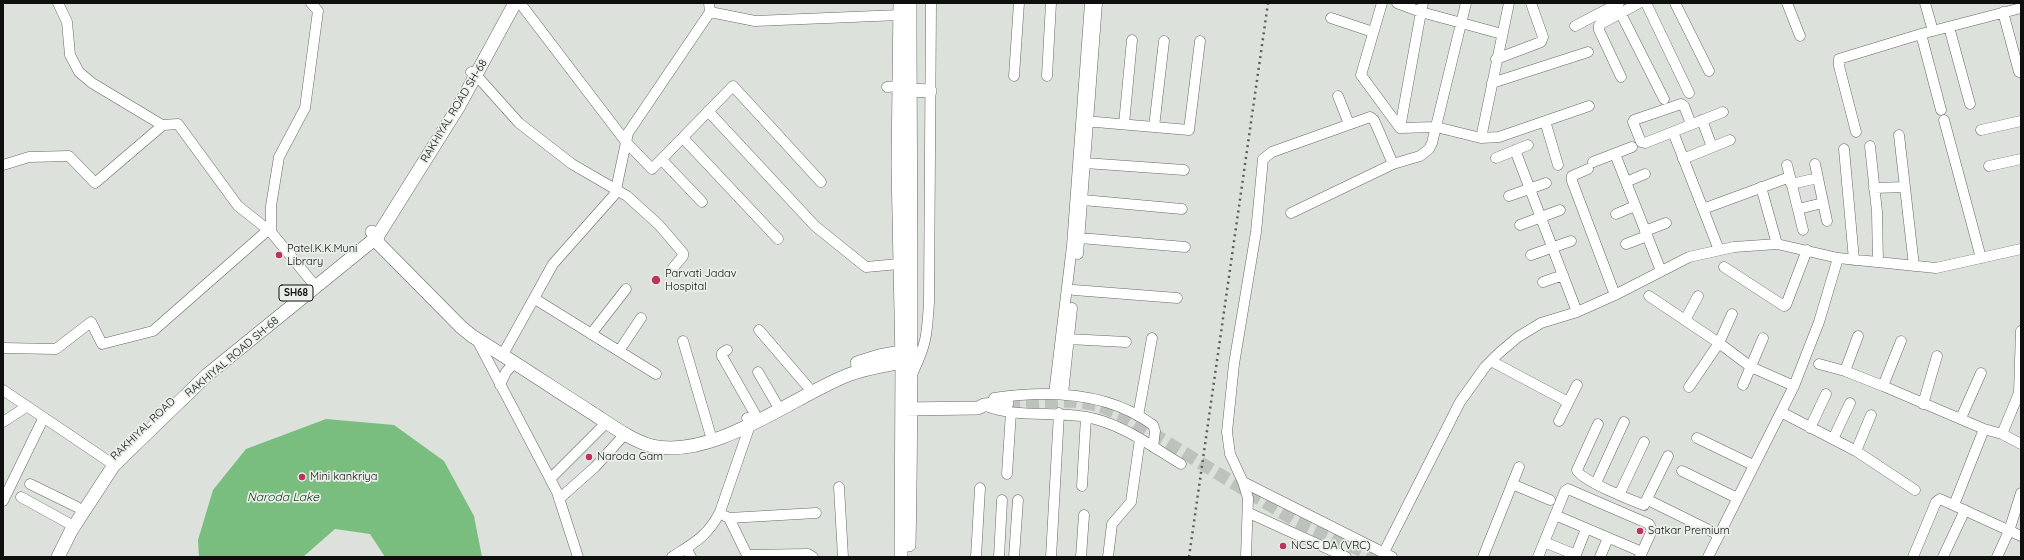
<!DOCTYPE html>
<html>
<head>
<meta charset="utf-8">
<style>
  body { margin:0 }
  #map { position:relative; width:2024px; height:560px; overflow:hidden; background:#dce1dc; font-family:Quicksand,sans-serif }
  canvas { display:block }
  .frame { position:absolute; inset:0; border:4px solid #0e0f0e; pointer-events:none }
</style>
</head>
<body>
<div id="map">
<canvas width="2024" height="560"></canvas>
<div class="frame"></div>
</div>
<script>
const ctx = document.querySelector('canvas').getContext('2d');
ctx.lineJoin = 'round';
function fillPath(path, color) {
  ctx.fillStyle = color;
  ctx.fill(path, 'evenodd');
}
function strokePath(path, color, width, dash) {
  ctx.strokeStyle = color;
  ctx.lineWidth = width;
  ctx.lineCap = dash ? 'butt' : 'round';
  ctx.setLineDash(dash || []);
  ctx.stroke(path);
}
function write(font, color, halo, rows, align = 'center') {
  ctx.font = font + ' Quicksand,sans-serif';
  ctx.lineWidth = 3.5;
  ctx.setLineDash([]);
  ctx.textBaseline = 'middle';
  ctx.strokeStyle = halo;
  ctx.fillStyle = color;
  for (const [text, x, y, turn = 0] of rows) {
    ctx.save();
    ctx.translate(x, y);
    ctx.rotate((+turn || 0) * Math.PI / 180);
    ctx.textAlign = isNaN(turn) ? turn : align;
    if (halo) ctx.strokeText(text, 0, 0);
    ctx.fillText(text, 0, 0);
    ctx.restore();
  }
}
fillPath(new Path2D(`
  M326,419l68,6 50,36 30,55 8,41h-97l-15,-23 -35,-5 -32,28h-104l-1,-17 15,-50 33,-41z`), '#79be7e');
strokePath(new Path2D(`
  M1007,403l66,-2 25,4 24,10 174,106 80,36`), '#bdc2bd', 13, [13, 6]);
const minor = new Path2D(`
  M58,3l9,19 3,33 9,17 13,11 70,42
  M520,3l106,139 26,27 81,-83 88,96
  M1382,3l-21,72 39,53
  M1397,3l24,9 -21,116
  M1423,3l-2,9 81,22
  M1646,3l43,90
  M1675,3l34,68
  M1787,3l13,33
  M1925,3l8,28
  M710,12l45,9 145,-6
  M1620,12l44,87
  M2003,12l16,60
  M1331,18l42,14
  M1575,26l44,-23
  M1949,27l21,77
  M1921,34l20,76
  M1496,59l45,-17 2,-5 -12,-34
  M471,72l5,3 43,48 53,41 55,32 32,29 24,28v3l-10,12
  M1014,76l5,-73
  M1047,76l4,-73
  M1621,77l-22,-47v-5l40,-22
  M1492,83l96,-31
  M887,87l12,-1
  M1338,96l11,28
  M708,111l107,115 51,41 33,-3
  M1702,120l10,27
  M1944,120l37,138
  M1084,121l105,9 11,-89
  M1545,121l13,44
  M1124,124l8,-84
  M1691,124l-7,-18 -3,-2 -47,16 -1,2 8,20 4,1 78,-31
  M1154,127l10,-86
  M1400,128l36,-1 45,11 28,-135
  M1981,130l40,-9
  M1673,132l46,118
  M1856,132l-17,-66v-7l82,-25 100,-26
  M1899,135l15,131
  M683,138l95,101
  M1481,138l18,-1 90,-31
  M1870,146l7,66 1,50
  M1844,149l10,111
  M1515,150l62,162
  M1615,154l46,117
  M1496,158l32,-13
  M1683,159l47,-19
  M662,160l40,42
  M1593,162l39,-15
  M1085,163l99,7
  M1815,164l12,57
  M3,165l26,-8 40,-1 26,27 68,-58 15,-1 60,82 33,26 45,55
  M1787,165l16,65
  M1989,166l32,-7
  M1588,169l-16,7v5l43,114
  M1626,182l19,-8
  M1791,184l27,-6
  M1761,187l16,57
  M1874,188l31,-1
  M1509,196l37,-13
  M1083,200l99,9
  M1703,209l87,-32
  M1798,209l25,-6
  M1291,213l102,-49 27,-8 9,-7 3,-6 34,-140
  M1616,214l19,-8
  M1520,225l40,-15
  M1645,231l21,-8
  M271,232v-26l8,-49 26,-49 13,-97 -7,-8
  M1080,238l105,9
  M1626,244l21,-8
  M1078,254l19,-251
  M1531,255l40,-14
  M1724,267l60,39 2,-1 21,-55
  M1543,282l20,-7
  M1074,290l103,8
  M1649,296l70,47 32,24 43,19
  M535,299l121,75
  M1685,320l13,-24
  M759,330l49,57
  M591,334l35,-45
  M476,338l81,154 21,65
  M1068,339l58,3
  M683,341l27,92
  M3,348l53,1 35,-27 11,22 51,-13 115,-101
  M727,350l-5,3v3l33,58
  M619,351l22,-33
  M502,356l51,-92 62,-70 13,-61 82,-121 -1,-9
  M1491,361l77,41
  M1819,364l26,7 38,15 101,43 -30,76
  M1845,371l13,-35
  M758,372l18,31
  M913,372c14,-29 14,-39 16,-70l2,-299
  M500,385l6,-13 8,-9
  M1743,385l20,-47
  M1883,386l18,-45
  M1689,387l30,-44 13,-29
  M3,390l111,75
  M2019,393l2,-62
  M1054,394l18,-148 18,-243
  M1063,394l9,-86
  M994,398c53,-8 114,-6 159,27l2,6 -2,16
  M1923,404l14,-48
  M986,406c29,12 69,5 100,11 35,6 65,29 95,47
  M1781,412l75,39 59,39
  M1138,416l14,-78
  M1961,418l20,-45
  M1559,421l18,-36
  M3,422l23,-15
  M1598,424l-21,46c3,10 56,31 67,35l24,-49
  M1810,428l16,-34
  M1984,429l18,5 17,-41h2
  M2002,434l19,10
  M1697,438l56,27
  M1833,439l17,-36
  M1856,451l15,-36
  M1682,471l55,27
  M1007,474l4,-62
  M550,479l57,-57
  M1243,482l149,75
  M1596,483l28,-61
  M30,484l47,23
  M1512,484l38,16
  M1082,486l4,-69
  M839,487l4,70
  M1619,495l25,-53
  M21,497l47,26
  M559,499l36,-32 31,-34
  M1648,500l71,35
  M3,501l40,-82
  M1249,513l97,44
  M1555,515l87,37
  M725,516l4,2 19,39
  M729,518l87,-5
  M1544,542l32,13
  M686,548l5,9
  M1384,552l76,-150 25,-35 14,-14 19,-16 23,-14 36,-11 38,-17 74,-38 45,-10 43,-3 61,14 98,10 85,-19
  M747,555l61,-1 5,3
  M672,557c22,-14 35,-20 48,-45l30,-87 -3,-7
  M976,557l4,-69
  M999,557l3,-57
  M1014,557l4,-57
  M1051,557l8,-144
  M1081,557l3,-42
  M1108,557l4,-33 19,-22 9,-63
  M1246,557l2,-59 -5,-16 -13,-28 -3,-22 7,-68 22,-132 7,-73 9,-7 98,-35 4,3 19,44
  M1483,557l36,-90
  M1538,557l27,-66 3,-2 81,35 3,6 -12,27
  M1575,557l11,-28
  M1600,557l8,-19
  M1708,557l86,-171 25,-64 19,-64
  M1913,557l23,-55 4,-3 81,37
  M1943,557l22,-47
  M1997,557l12,-26 12,-38`);
const major = new Path2D(`
  M900,3l-2,162 4,197 -1,195
  M910,90l20,1
  M372,232l5,5 1,6 83,84 11,9c39,24 78,50 117,75 19,12 41,29 63,35 62,14 140,-49 196,-71 21,-8 42,-10 64,-15
  M857,363l22,-7 33,-6
  M903,409l75,-1 6,-3 23,-2
  M909,545c4,-181 1,-361 1,-542
  M58,557l13,-26 43,-66 93,-90 170,-138 82,-131 56,-103`);
strokePath(minor, '#656a65', 11);
strokePath(major, '#656a65', 14);
strokePath(minor, '#fff', 10);
strokePath(major, '#fff', 13);
strokePath(new Path2D(`
  M1189,557l79,-554`), '#5b5e5b', 2.5, [2, 4]);
for (const [x, y, r, color] of [
  [279,255,4,"#c0315b"],
  [656,280,5,"#c0315b"],
  [589,457,4,"#c0315b"],
  [302,477,4,"#c0315b"],
  [1640,531,4,"#c0315b"],
  [1283,546,4,"#c0315b"]
]) {
  const dot = new Path2D();
  dot.arc(x, y, r, 0, 2 * Math.PI);
  ctx.fillStyle = color;
  ctx.fill(dot);
  strokePath(dot, '#eaefea', 1.5);
}
for (const [x, y, w] of [
  [296,293,34]
]) {
  const box = new Path2D();
  box.roundRect(x - w / 2, y - 8, w, 16, 3);
  ctx.fillStyle = '#eaefea';
  ctx.fill(box);
  strokePath(box, '#0e0f0e', 1);
}
write('bold 10px', '#0e0f0e', null, [
  ["SH68",296,293]
]);
write('11px', '#0e0f0e', '#eaefea', [
  ["RAKHIYAL ROAD SH-68",454,111,-59],
  ["RAKHIYAL ROAD SH-68",232,357,-40],
  ["RAKHIYAL ROAD",143,429,-44]
]);
write('11px', '#0e0f0e', '#eaefea', [
  ["Patel.K.K.Muni",287,249],
  ["Library",287,262],
  ["Parvati Jadav",665,274],
  ["Hospital",665,287],
  ["Naroda Gam",597,457],
  ["Mini kankriya",310,477],
  ["Satkar Premium",1648,531],
  ["NCSC DA (VRC)",1291,546]
], 'left');
write('italic 12px', '#073b11', '#eaefea', [
  ["Naroda Lake",283,497]
]);
</script>
</body>
</html>
